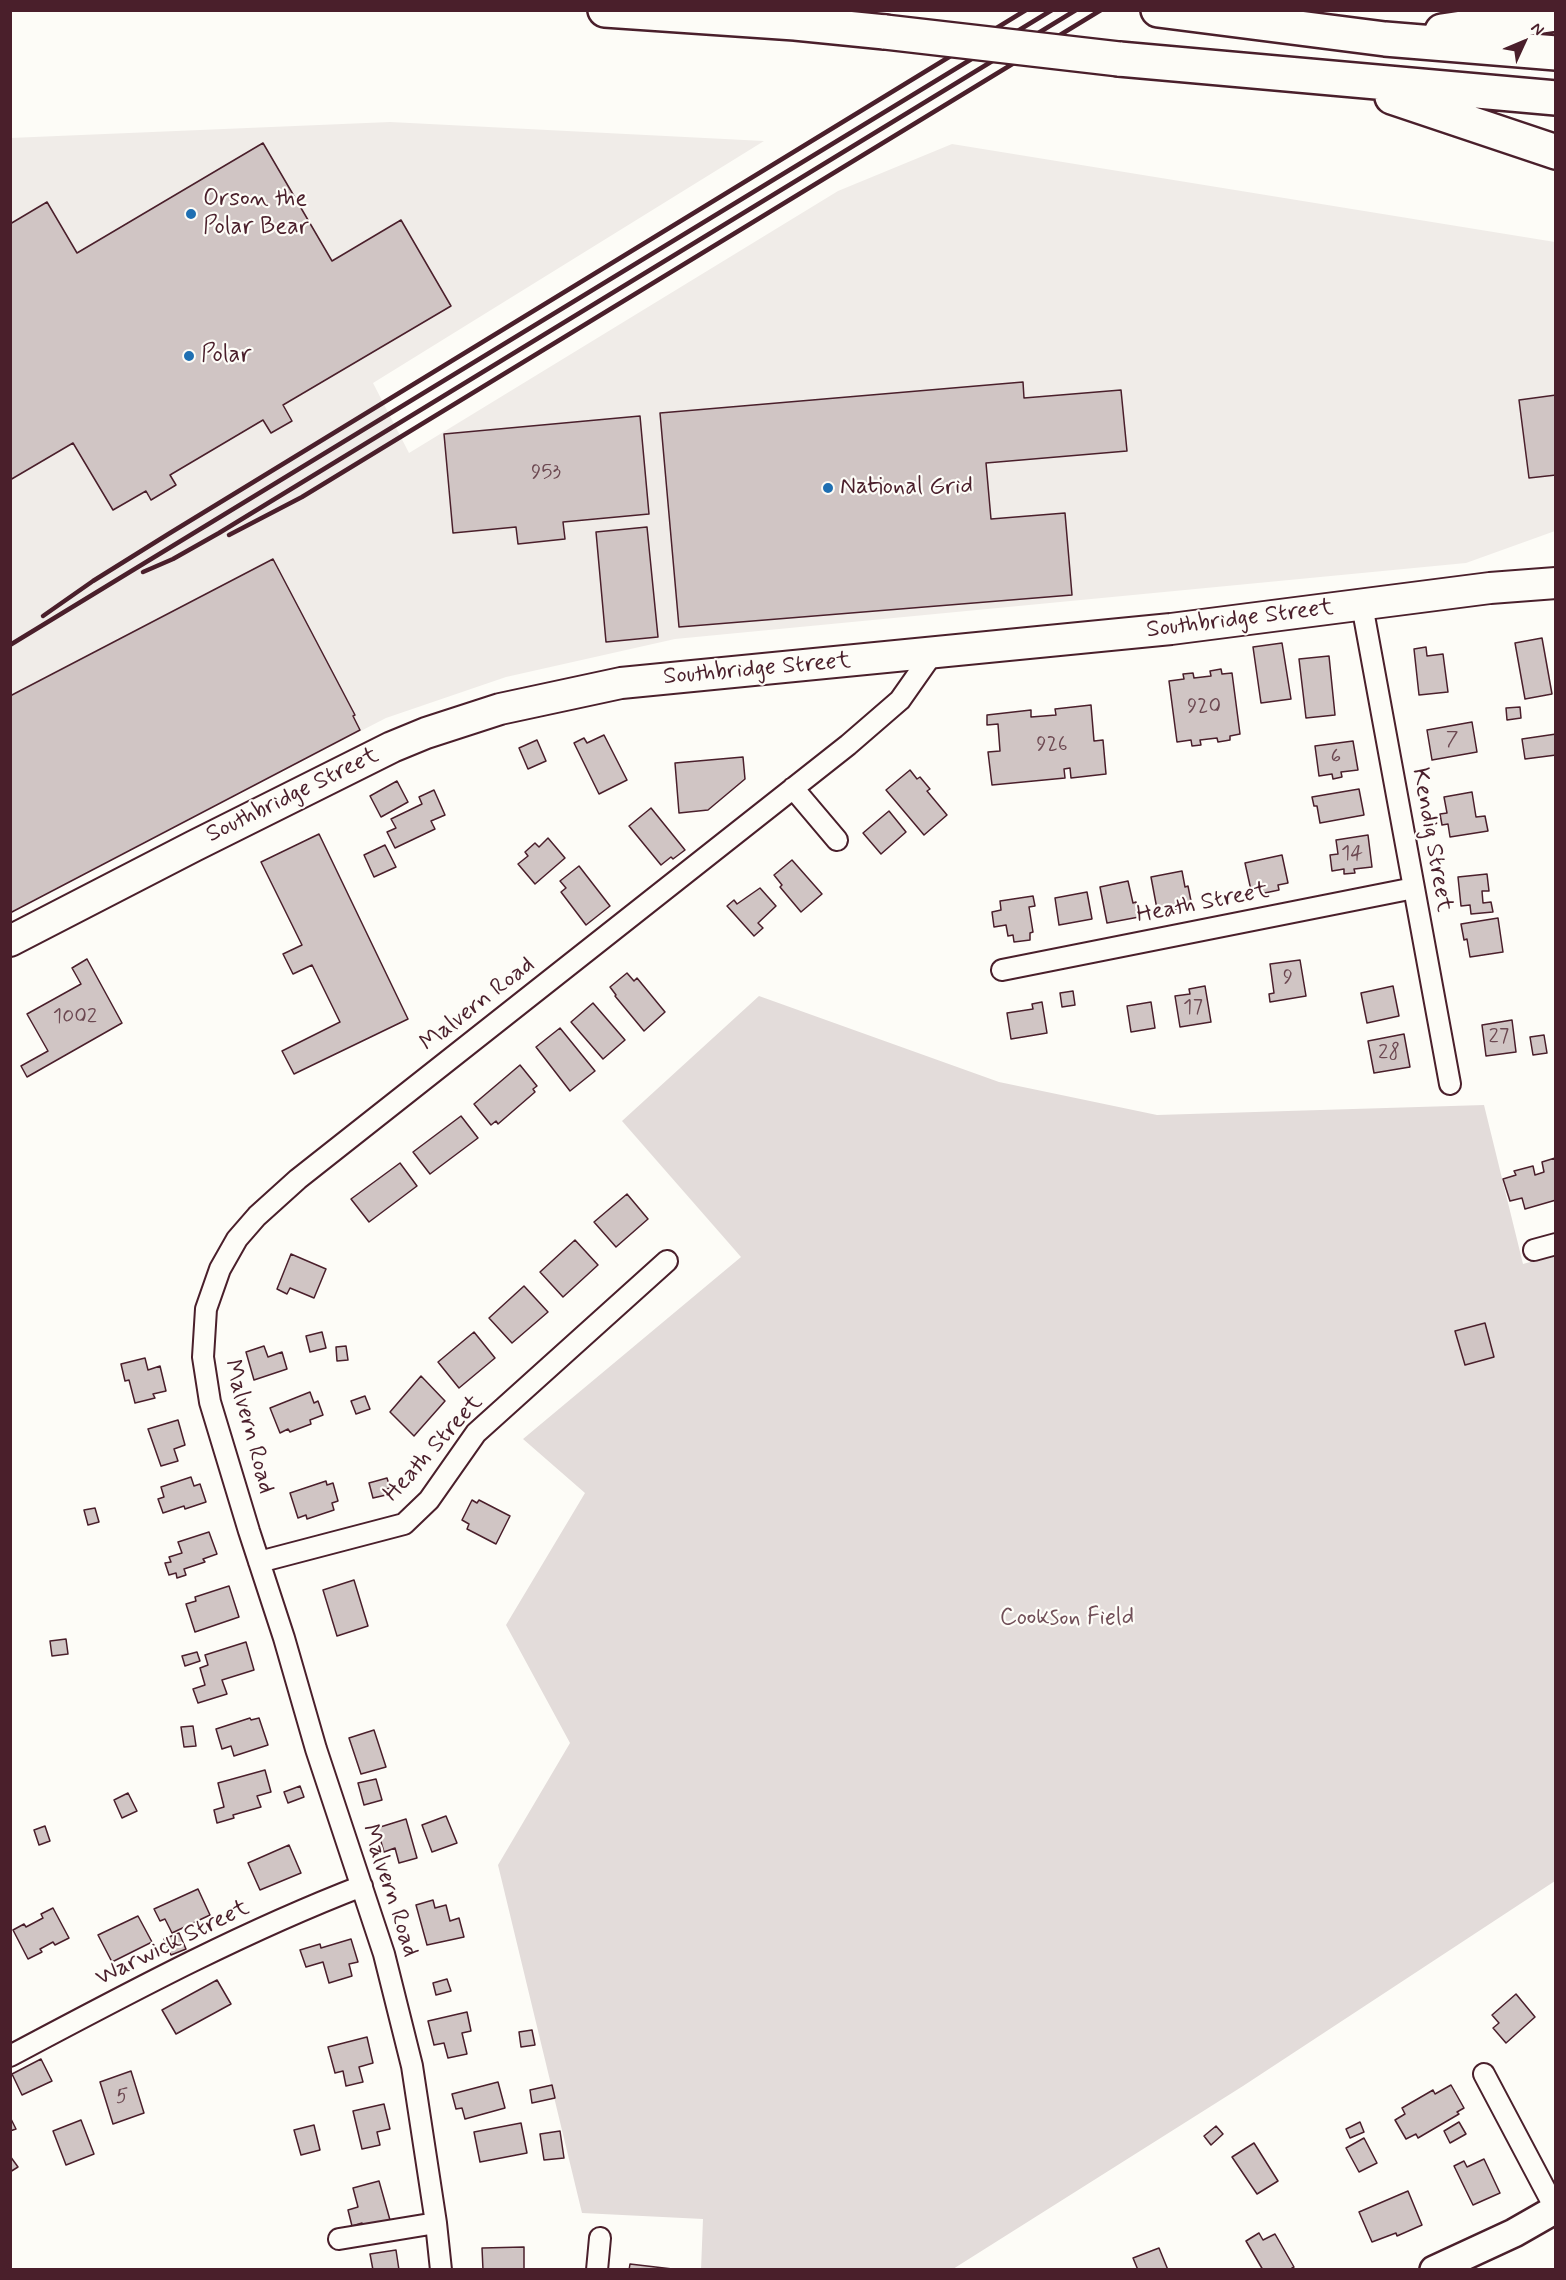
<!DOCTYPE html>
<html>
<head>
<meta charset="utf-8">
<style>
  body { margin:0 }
  #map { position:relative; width:1566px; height:2280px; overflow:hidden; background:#fdfcf7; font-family:Mynerve,sans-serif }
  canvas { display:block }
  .frame { position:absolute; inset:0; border:12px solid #4a1f2b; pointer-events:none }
  .north { position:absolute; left:1494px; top:12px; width:60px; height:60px; -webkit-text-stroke:4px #fdfcf7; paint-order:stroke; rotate:46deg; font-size:16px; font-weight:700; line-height:24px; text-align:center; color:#4a1f2b }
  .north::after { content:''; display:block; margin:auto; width:21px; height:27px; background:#4a1f2b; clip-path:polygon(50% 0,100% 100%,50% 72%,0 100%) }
</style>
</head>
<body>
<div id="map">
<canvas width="1566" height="2280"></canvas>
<div class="frame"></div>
<div class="north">N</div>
</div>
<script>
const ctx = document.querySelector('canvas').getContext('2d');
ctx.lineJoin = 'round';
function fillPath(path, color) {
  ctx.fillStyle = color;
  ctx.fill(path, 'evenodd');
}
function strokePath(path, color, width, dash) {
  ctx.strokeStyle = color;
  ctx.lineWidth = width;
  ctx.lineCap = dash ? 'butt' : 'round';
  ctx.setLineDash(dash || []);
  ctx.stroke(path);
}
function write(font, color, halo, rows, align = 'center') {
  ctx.font = font + ' Mynerve,sans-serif';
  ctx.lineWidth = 4.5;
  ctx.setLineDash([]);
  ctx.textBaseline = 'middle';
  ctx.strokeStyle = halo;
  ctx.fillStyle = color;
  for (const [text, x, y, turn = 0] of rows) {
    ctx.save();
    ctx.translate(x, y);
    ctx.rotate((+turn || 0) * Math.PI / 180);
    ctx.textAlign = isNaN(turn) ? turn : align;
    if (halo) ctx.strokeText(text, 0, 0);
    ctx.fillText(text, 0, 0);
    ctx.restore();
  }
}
fillPath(new Path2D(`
  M390,122l374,19 -391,242 36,70 429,-262 114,-47 603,98v289l-89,32 -791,76 -169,38 -120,41 -375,193 -1,-773z`), '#f0ece8');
fillPath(new Path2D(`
  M759,996l240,86 158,33 327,-10 39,159 32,-9v626l-312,205 -290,183 -252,1 2,-51 -121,-6 -84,-348 72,-122 -64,-118 79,-132 -62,-54 218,-182 -119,-136z`), '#e3dcda');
const building = new Path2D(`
  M263,143l69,118 69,-41 50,86 -168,99 9,16 -21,12 -8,-13 -93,55 6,10 -25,15 -5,-9 -33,19 -40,-67 -63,37v-256l37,-22 30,51z
  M1023,382l1,16 97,-8 6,61 -141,12 5,56 74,-6 7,82 -393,32 -19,-214z
  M1556,395v80l-27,3 -10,-78z
  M640,416l9,98 -86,8 2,17 -47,5 -2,-17 -63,6 -9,-99z
  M647,527l11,110 -52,5 -10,-110z
  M273,559l82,156 -2,1 7,14 -350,183v-217z
  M1542,638l10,56 -27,5 -10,-56z
  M1282,643l9,56 -30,4 -8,-56z
  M1426,647l1,9 16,-2 5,38 -29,3 -5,-46z
  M1329,656l6,59 -29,3 -7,-59z
  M1221,669l1,5 10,-1 8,61 -10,2v4l-12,2 -1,-4 -17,2 1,5 -9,1 -1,-6 -14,2 -8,-61 15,-2 -1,-5 10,-1 1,5 17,-2 -1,-5z
  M1091,705l3,36 9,-1 3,34 -35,4 -1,-10 -6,1 1,9 -73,7 -4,-33 12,-1 -2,-27 -11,1v-10l44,-5v7l25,-2 -1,-6z
  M1520,707l1,11 -14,2 -1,-12z
  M1472,722l5,30 -45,8 -5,-30z
  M1556,734v21l-31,4 -3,-20z
  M604,735l23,45 -28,14 -25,-51 10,-5 3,5z
  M537,740l9,21 -18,8 -9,-21z
  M1353,741l5,29 -17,2 1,5 -9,2 -1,-5 -13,2 -4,-30z
  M743,757l2,22 -37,31 -29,3 -4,-50z
  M910,770l7,9 3,-2 10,12 -3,2 20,24 -23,20 -38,-45z
  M397,781l11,21 -27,15 -11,-21z
  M1359,789l5,26 -44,8 -3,-17h-3l-2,-9z
  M434,790l11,25 -14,6 4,8 -40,19 -8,-16 9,-4 -5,-9 31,-15 -3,-7z
  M1472,792l4,25 9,-1 3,15 -38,6 -2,-13 -6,1 -2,-11 7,-1 -3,-16z
  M651,808l34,42 -12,9 -2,-2 -10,8 -32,-39z
  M889,811l17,21 -25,22 -18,-21z
  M319,834l89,185 -114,55 -12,-23 58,-29 -28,-57 -19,9 -10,-20 19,-9 -41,-83z
  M1368,835l4,32 -18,2 1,4 -11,1v-5l-12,2 -2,-16 8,-1 -2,-14z
  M548,838l17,20 -30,26 -17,-20 10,-8 -3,-4 10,-9 4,4z
  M385,845l11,22 -22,10 -10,-22z
  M1282,855l6,28 -10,2 1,5 -19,4 -1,-5 -8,1 -6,-27z
  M792,860l30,34 -21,18 -21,-25 2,-2 -8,-10z
  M579,866l31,40 -24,19 -25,-33 5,-4 -6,-7z
  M1182,871l3,16 3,-1 4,20 -21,4v-4l-14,3 -6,-32z
  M1487,874l2,17h-7l1,12 8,-1 2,10 -22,2 -1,-9 -9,1 -3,-29z
  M1128,881l5,22 3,-1 3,15 -32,6 -7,-36z
  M760,888l16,18 -18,17 5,5 -9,8 -27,-30 7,-6 3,4z
  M1087,892l5,27 -33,6 -4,-27z
  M1033,896l2,10 -6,1 4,25 -3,1v7l-16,2 -1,-7 -5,1 -2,-11 -12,2 -2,-15 9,-2 -1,-9z
  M1498,918l5,34 -33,5 -3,-18 -3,1 -3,-16z
  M87,959l35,64 -95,54 -6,-11 27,-15 -21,-37 54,-30 -9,-16z
  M1300,960l6,36 -36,6 -1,-8 5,-1 -4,-29z
  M627,973l7,8 3,-3 28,34 -21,19 -29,-35 1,-1 -6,-8z
  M1205,986l6,36 -31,5 -5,-31 15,-2 -1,-5z
  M1393,986l6,30 -32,7 -6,-30z
  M1073,991l2,14 -13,2 -2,-14z
  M1042,1002l5,31 -36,6 -4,-26 26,-4 -1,-5z
  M1151,1002l4,26 -24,4 -4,-26z
  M593,1003l32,37 -22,19 -32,-37z
  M1512,1020l4,32 -30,4 -4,-31z
  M560,1028l35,43 -25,20 -34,-44z
  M1404,1034l6,33 -36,6 -6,-32z
  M1544,1035l3,18 -14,2 -3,-18z
  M520,1065l17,21 -4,3 2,3 -37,32 -2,-3 -5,4 -17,-21z
  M461,1116l17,22 -48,36 -17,-22z
  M1555,1158l1,42 -31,9 -3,-11 -12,3 -7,-22 13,-4 -2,-4 19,-5 2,9 9,-3 -2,-10z
  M400,1163l17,23 -48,36 -18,-23z
  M627,1194l21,25 -32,28 -22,-25z
  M575,1240l23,25 -35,32 -23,-25z
  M291,1254l35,15 -12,29 -24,-10 -3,6 -10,-5z
  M524,1286l24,26 -36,31 -23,-25z
  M1485,1323l9,34 -29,8 -10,-34z
  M322,1332l4,16 -16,4 -4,-16z
  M474,1332l21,26 -36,30 -21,-26z
  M264,1346l4,11 14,-5 5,17 -33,11 -8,-28z
  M346,1346l2,14 -11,1 -1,-14z
  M145,1358l3,12 12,-4 6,25 -13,3 2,4 -20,5 -6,-23 -4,1 -4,-17z
  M421,1376l24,25 -31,35 -24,-24z
  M310,1392l4,11 4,-2 5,14 -13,5 1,4 -21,8 -2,-3 -8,4 -10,-25z
  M365,1396l5,13 -14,5 -5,-13z
  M178,1420l7,25 -11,4 4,12 -17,5 -13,-37z
  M191,1477l3,9 6,-2 6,18 -21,7 -1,-3 -21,7 -5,-14 6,-2 -3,-10z
  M387,1478l3,10 -6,2 2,5 -13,3 -4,-15z
  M326,1481l1,4 6,-2 5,18 -6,2 2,7 -27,9 -1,-4 -8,3 -8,-25z
  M472,1500l5,3 2,-3 31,16 -14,28 -29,-15 2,-5 -7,-4z
  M95,1508l4,14 -11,3 -4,-15z
  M209,1532l8,22 -14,5 2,3 -21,7 2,6 -9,3 -1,-5 -7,2 -4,-12 6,-1 -2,-5 13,-4 -4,-11z
  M354,1580l14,46 -31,10 -14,-46z
  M229,1586l10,31 -44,15 -9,-28 10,-3 -1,-4z
  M66,1639l2,15 -16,2 -2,-15z
  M246,1642l8,28 -32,10 5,14 -29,9 -5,-14 12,-4 -5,-17 8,-3 -3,-10z
  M197,1652l3,9 -15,5 -3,-10z
  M250,1718l1,2 8,-2 9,27 -34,11 -3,-10 -9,3 -6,-20z
  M193,1726l3,20 -12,1 -3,-20z
  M374,1730l12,37 -25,7 -12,-36z
  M265,1770l6,22 -14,4 4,11 -28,8 1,3 -17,5 -3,-13 10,-3 -6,-24z
  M376,1779l6,21 -18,5 -6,-22z
  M300,1786l4,11 -16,6 -4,-11z
  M128,1793l9,18 -15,7 -8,-18z
  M446,1816l11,27 -25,9 -10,-27z
  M406,1819l11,39 -18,5 -4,-15 -11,4 -7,-24z
  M45,1826l5,15 -11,4 -5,-15z
  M289,1845l12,28 -41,17 -12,-27z
  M198,1889l12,26 -38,18 -7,-14 -5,2 -6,-12z
  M433,1900l2,8 11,-3 4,16 9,-3 5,19 -37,8 -11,-40z
  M53,1908l16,30 -14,7 -2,-3 -13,7 2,3 -14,7 -15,-29 11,-6 2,3 17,-9 -2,-4z
  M138,1916l14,26 -40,20 -14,-27z
  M179,1933l7,16 -15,6 -7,-16z
  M351,1939l7,23 -9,2 3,12 -23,7 -6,-21 -17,5 -6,-17 20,-6 1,4z
  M447,1979l4,12 -15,4 -3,-12z
  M217,1980l14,24 -55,30 -14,-24z
  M1516,1994l19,23 -29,26 -13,-15 6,-5 -7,-8z
  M467,2012l4,19 -9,2 5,21 -19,4 -4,-15 -10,2 -6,-24z
  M532,2030l3,15 -14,2 -2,-15z
  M367,2037l6,26 -14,4 4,15 -17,4 -3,-15 -8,2 -7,-26z
  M41,2059l11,22 -30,14 -10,-21z
  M131,2071l13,42 -31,11 -13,-42z
  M498,2082l7,26 -40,11 -3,-11 -6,1 -4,-15z
  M552,2085l3,13 -23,5 -2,-13z
  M1451,2085l13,23 -7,4 2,2 -41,24 -2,-4 -10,5 -11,-19 10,-6 -3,-6 31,-18 2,4z
  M384,2104l6,25 -13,3 3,13 -18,4 -9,-38z
  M10,2117l6,12 -6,2z
  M81,2120l13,34 -28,11 -13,-34z
  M1360,2122l4,10 -14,6 -4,-9z
  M1459,2122l7,12 -16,9 -6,-12z
  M521,2123l6,30 -47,9 -6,-30z
  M314,2125l6,25 -19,5 -7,-25z
  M1216,2126l7,8 -12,11 -7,-9z
  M560,2131l4,27 -20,2 -4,-26z
  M1364,2138l13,25 -18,9 -13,-24z
  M1254,2143l24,38 -21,13 -25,-37z
  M10,2156l8,11 -8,5z
  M1484,2159l16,34 -27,12 -19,-39 10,-5 3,6z
  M379,2181l11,39 -27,8 -1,-5 -10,3 -4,-16 10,-3 -5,-19z
  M1408,2191l14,34 -25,11 -1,-3 -24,9 -13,-30z
  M1259,2233l4,7 12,-6 19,33 -5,3h-26l-17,-29z
  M524,2247v23h-41l-1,-22z
  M1159,2248l9,22h-30l-5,-12z
  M396,2250l3,20h-26l-3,-16z
  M630,2264l51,6h-52z`);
fillPath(building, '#d0c5c4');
strokePath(building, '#4a1f2b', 1.5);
const street = new Path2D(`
  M1362,605l88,479
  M793,788l44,52
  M1002,970l412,-82
  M1534,1250l22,-6
  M259,1562l145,-38 25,-24 47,-67 191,-172
  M10,2056c115,-61 230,-123 352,-170
  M1484,2074l72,136
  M339,2239l97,-16
  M441,2270l-5,-47 -24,-157 -28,-112 -68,-205 -32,-111 -35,-107 -39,-129 -7,-45 3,-48 14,-40 17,-30 20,-23 41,-37 550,-434 52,-45 33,-47
  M597,2270l3,-32`);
const secondary = new Path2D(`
  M1434,2270l80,-37 42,-24`);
const primary = new Path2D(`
  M10,941l184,-95 198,-99 34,-14 74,-24 121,-26 550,-54 319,-41 66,-5`);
const highway = new Path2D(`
  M605,10l190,13 90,9
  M1158,10l227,29 171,14
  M1442,31l114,-17
  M1119,59l437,39
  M1392,97l164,55`);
strokePath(street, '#4a1f2b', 24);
strokePath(secondary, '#4a1f2b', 32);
strokePath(primary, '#4a1f2b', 34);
strokePath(highway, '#4a1f2b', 38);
strokePath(street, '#fdfcf7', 20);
strokePath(secondary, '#fdfcf7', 27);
strokePath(primary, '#fdfcf7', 30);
strokePath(highway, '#fdfcf7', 33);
strokePath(new Path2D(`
  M229,535l73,-38 799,-487
  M143,572l30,-13 46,-26 857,-523
  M43,616l50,-35 77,-48 856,-523
  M10,645l1042,-635`), '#4a1f2b', 4.5);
const highwayBridge = new Path2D(`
  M885,32l234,27`);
strokePath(highwayBridge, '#4a1f2b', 38, []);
strokePath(highwayBridge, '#fdfcf7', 33);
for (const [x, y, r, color] of [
  [191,214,6,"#1f6fb2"],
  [189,356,6,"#1f6fb2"],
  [828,488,6,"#1f6fb2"]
]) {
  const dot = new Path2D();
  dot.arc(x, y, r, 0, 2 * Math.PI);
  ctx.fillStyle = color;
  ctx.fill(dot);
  strokePath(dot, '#fdfcf7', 2);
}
write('21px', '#6c4851', null, [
  ["953",546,474],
  ["920",1204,708],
  ["7",1452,741],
  ["926",1052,746],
  ["6",1336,758],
  ["14",1352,855],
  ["9",1288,979],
  ["17",1193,1009],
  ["1002",75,1018],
  ["27",1499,1038],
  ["28",1389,1054],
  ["5",122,2098]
]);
write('24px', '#4a1f2b', '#fdfcf7', [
  ["Orson the",203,200],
  ["Polar Bear",203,228],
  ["Polar",201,356],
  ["National Grid",840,488]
], 'left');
write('24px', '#4a1f2b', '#fdfcf7', [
  ["Southbridge Street",1240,620,-7],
  ["Southbridge Street",757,670,-5],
  ["Southbridge Street",293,796,-26],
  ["Kendig Street",1431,840,80],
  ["Heath Street",1203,904,-11],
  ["Malvern Road",478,1005,-38],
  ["Malvern Road",248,1427,75],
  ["Heath Street",434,1449,-48],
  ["Malvern Road",389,1891,72],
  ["Warwick Street",173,1944,-26]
]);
write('24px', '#704e57', '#fdfcf7', [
  ["Cookson Field",1067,1619]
]);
</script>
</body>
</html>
